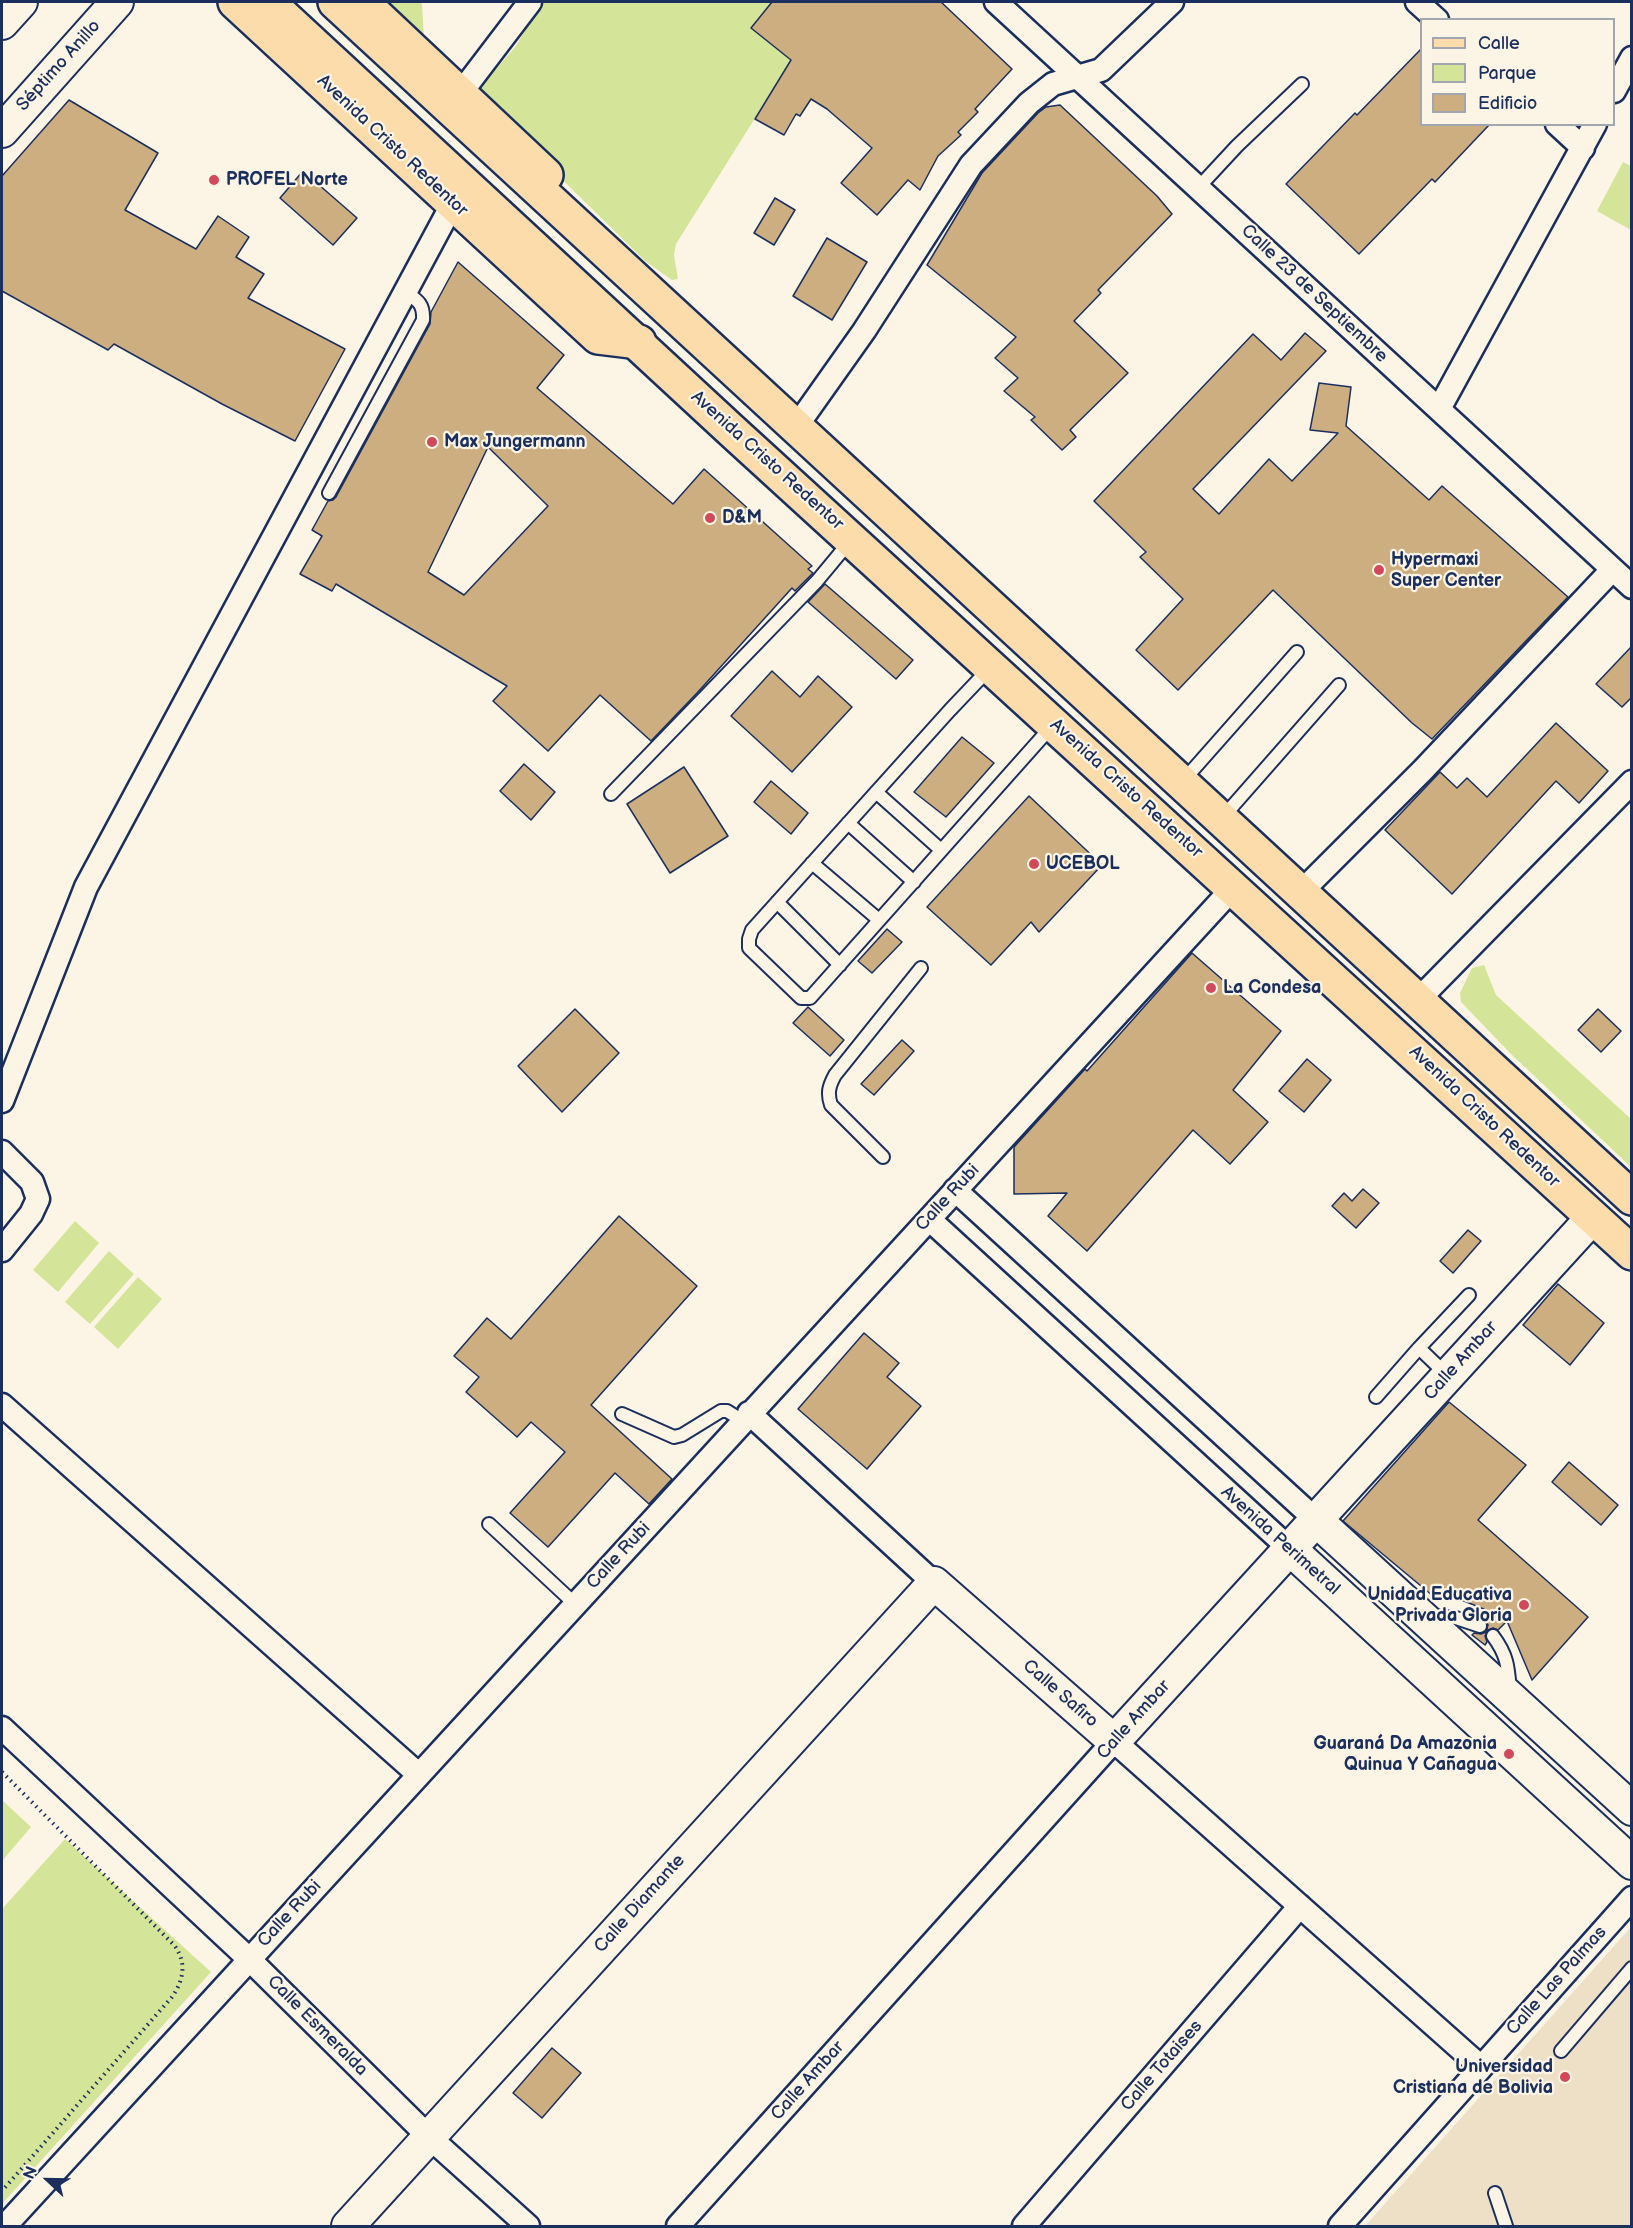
<!DOCTYPE html>
<html>
<head>
<meta charset="utf-8">
<style>
  body { margin:0 }
  #map { position:relative; width:1633px; height:2228px; overflow:hidden; background:#fcf5e5; font-family:"Balsamiq Sans",sans-serif }
  canvas { display:block }
  .frame { position:absolute; inset:0; border:3px solid #1b2f5e; pointer-events:none }
  .legend { position:absolute; left:1420px; top:18px; width:195px; height:108px; box-sizing:border-box; background:#fcf5e5; border:2px solid #a2a6af; margin:0; padding:8px 10px; list-style:none; font-size:18px; color:#1b2f5e }
  .legend li { display:flex; align-items:center; gap:12px; height:30px }
  .legend b { width:30px; border:2px solid #a2a6af }
  .north { position:absolute; left:18px; top:2150px; width:60px; height:60px; -webkit-text-stroke:4px #fcf5e5; paint-order:stroke; rotate:292deg; font-size:16px; font-weight:700; line-height:24px; text-align:center; color:#1b2f5e }
  .north::after { content:''; display:block; margin:auto; width:21px; height:27px; background:#1b2f5e; clip-path:polygon(50% 0,100% 100%,50% 72%,0 100%) }
</style>
</head>
<body>
<div id="map">
<canvas width="1633" height="2228"></canvas>
<div class="frame"></div>
<ul class="legend">
<li><b style="height:8px;background:#fddcac"></b>Calle</li>
<li><b style="height:16px;background:#d4e599"></b>Parque</li>
<li><b style="height:16px;background:#ccae80"></b>Edificio</li>
</ul>
<div class="north">N</div>
</div>
<script>
const ctx = document.querySelector('canvas').getContext('2d');
ctx.lineJoin = 'round';
function fillPath(path, color) {
  ctx.fillStyle = color;
  ctx.fill(path, 'evenodd');
}
function strokePath(path, color, width, dash) {
  ctx.strokeStyle = color;
  ctx.lineWidth = width;
  ctx.lineCap = dash ? 'butt' : 'round';
  ctx.setLineDash(dash || []);
  ctx.stroke(path);
}
function write(font, color, halo, rows, align = 'center') {
  ctx.font = font + ' "Balsamiq Sans",sans-serif';
  ctx.lineWidth = 4.5;
  ctx.setLineDash([]);
  ctx.textBaseline = 'middle';
  ctx.strokeStyle = halo;
  ctx.fillStyle = color;
  for (const [text, x, y, turn = 0] of rows) {
    ctx.save();
    ctx.translate(x, y);
    ctx.rotate((+turn || 0) * Math.PI / 180);
    ctx.textAlign = isNaN(turn) ? turn : align;
    if (halo) ctx.strokeText(text, 0, 0);
    ctx.fillText(text, 0, 0);
    ctx.restore();
  }
}
fillPath(new Path2D(`
  M1631,1927v299h-266z`), '#eee0c7');
fillPath(new Path2D(`
  M386,2h34l2,2 2,36z
  M543,2h229l-21,26 48,-18 7,-8h22l-152,242 -2,11 4,24 -6,1 -27,-19 -170,-167 40,-47z
  M1623,162l8,4v64l-34,-19z
  M1484,965l12,30 135,124v48l-120,-113 -50,-52 -1,-9 12,-25z
  M75,1221l24,22 -41,49 -25,-22z
  M109,1251l25,23 -44,50 -25,-22z
  M138,1277l24,22 -44,50 -24,-22z
  M2,1800l29,27 -29,34z
  M65,1839l146,133 -209,232v-295z`), '#d4e599');
const building = new Path2D(`
  M772,2h169l71,67 -37,40 3,3 -20,20 3,3 -23,21 -18,34 -12,-10 -31,35 -36,-32 31,-35 -45,-39 -16,-10 -11,17 -4,-2 -12,21 -29,-16 36,-59 -40,-32z
  M1422,48v76h68l-55,58 -3,-3 -73,75 -73,-70 69,-71 2,2z
  M69,100l89,53 -33,57 71,39 22,-33 31,21 -13,20 28,17 -16,24 97,51 -50,92 -73,-37 -108,-60 -6,6 -106,-59v-115z
  M1060,105l97,91 15,18 -74,76 3,3 -27,28 54,52 -58,57 6,7 -14,13 -31,-30 4,-3 -31,-26 14,-13 -23,-20 21,-21 -89,-72 55,-92 56,-60 8,-6z
  M303,171l54,47 -24,27 -53,-47z
  M775,198l20,12 -21,35 -20,-12z
  M827,238l40,24 -35,58 -39,-24z
  M458,262l106,93 -27,33 136,116 31,-35 108,97 -4,3 5,4 -18,18 -3,-3 -95,105 -46,48 -51,-46 -52,56 -55,-50 14,-15 -171,-102 -4,7 -32,-17 22,-38 -10,-6 16,-29 5,-1 3,-3 94,-173 1,-12zM488,447l60,59 -84,89 -36,-23z
  M1305,333l21,18 -133,138 26,25 50,-55 23,22 46,-48 -28,-3 9,-47 32,4 -5,39 83,74 13,-14 126,111 -136,142 -20,-16 -139,-133 -95,100 -42,-40 47,-51 -43,-42 6,-5 -52,-51 159,-167 28,26z
  M825,584l88,76 -17,19 -88,-77z
  M1632,646v51l-10,10 -26,-23z
  M772,671l28,26 18,-21 34,31 -60,65 -61,-56z
  M1556,723l52,48 -29,32 -23,-22 -104,113 -67,-64 55,-58 17,16 10,-10 20,19z
  M962,737l32,26 -48,54 -32,-25z
  M524,764l31,28 -24,28 -31,-29z
  M684,767l44,69 -58,37 -43,-69z
  M771,781l37,32 -17,21 -37,-32z
  M1029,796l73,69 -63,67 -8,-10 -40,43 -64,-58z
  M887,929l15,13 -30,31 -14,-12z
  M1192,953l89,78 -48,59 35,32 -38,42 -37,-34 -106,121 -39,-35 19,-23 -53,1v-47l71,-78 2,2z
  M808,1007l36,33 -14,16 -37,-33z
  M575,1009l44,44 -57,59 -44,-46z
  M1598,1009l23,22 -20,21 -23,-22z
  M902,1040l12,11 -40,44 -13,-11z
  M1307,1059l24,21 -27,32 -25,-21z
  M1363,1189l16,14 -23,25 -24,-22 12,-13 8,8z
  M619,1216l78,70 -106,119 81,74 -23,25 -34,-31 -67,74 -38,-34 55,-61 -34,-30 -14,15 -51,-45 13,-15 -25,-21 33,-38 24,21z
  M1468,1230l13,11 -28,32 -13,-12z
  M1558,1284l46,39 -34,42 -47,-40z
  M864,1333l35,30 -12,14 34,29 -54,63 -69,-60z
  M1449,1402l77,63 -48,55 110,97 -56,63 -25,-59 -9,9 -5,-2 -5,2 -3,6 2,6 -2,3 -13,-10 2,-2 7,1 5,-2 2,-7 -3,-5 6,-8 -27,-11 -31,-5 -90,-75z
  M1569,1462l49,43 -17,20 -49,-43z
  M552,2048l29,25 -39,45 -29,-25z`);
fillPath(building, '#ccae80');
strokePath(building, '#1b2f5e', 1.5);
const lane = new Path2D(`
  M1198,188l39,-42 65,-62
  M329,493l94,-173c1,-17 -6,-20 -19,-29
  M989,669l-39,41 -198,220 -3,9v9l52,50h9l242,-272
  M1183,781l114,-129
  M876,792l65,58
  M611,794l206,-213 34,-41
  M1223,817l116,-132
  M848,823l66,59
  M812,863l67,57
  M777,902l63,63
  M883,1157l-52,-52c-4,-12 -2,-19 4,-30l86,-107
  M1419,1348l50,-53
  M1376,1397l43,-49 28,27
  M622,1414l52,23 8,-2 39,-24h6l16,10
  M489,1524l86,80
  M1429,1616l27,2 24,8
  M1493,1636c15,20 15,32 17,55
  M1561,2051l71,-83
  M1495,2193l11,33`);
const street = new Path2D(`
  M996,2l636,585
  M1417,2l20,18
  M1614,91l18,-33
  M460,94l70,-92
  M1557,124l26,24
  M1439,409l156,-285
  M796,427l68,-96 107,-166 58,-62 24,-19 48,-14 71,-68
  M1301,892l122,-122 189,-200
  M1418,1000l214,-218
  M2,1101l84,-214 367,-684
  M2,1152l30,30 6,17 -7,15 -29,36
  M955,1190l361,330
  M929,1219l361,330
  M2,1405l416,369
  M749,1413l185,170
  M2,1728l247,231 179,177 100,90
  M5,2226l1229,-1339
  M678,2226l436,-485 367,326
  M1024,2226l276,-320
  M1340,2226l292,-328`);
const secondary = new Path2D(`
  M2,23l19,-21
  M2,131l115,-129
  M1316,1520l316,289
  M1290,1549l342,314
  M348,2226l586,-643 180,158 479,-524`);
const primary = new Path2D(`
  M235,2l363,335 41,5
  M362,2l184,173`);
const highway = new Path2D(`
  M268,2l464,429 900,822
  M335,2l1297,1196`);
strokePath(lane, '#1b2f5e', 16);
strokePath(street, '#1b2f5e', 27);
strokePath(secondary, '#1b2f5e', 36);
strokePath(primary, '#1b2f5e', 38);
strokePath(highway, '#1b2f5e', 38);
strokePath(new Path2D(`
  M2,1772l172,173c13,17 10,35 -2,52l-170,194`), '#1b2f5e', 4, [1.5, 4.5]);
strokePath(lane, '#fcf5e5', 12);
strokePath(street, '#fcf5e5', 22);
strokePath(secondary, '#fcf5e5', 32);
strokePath(primary, '#fddcac', 33);
strokePath(highway, '#fddcac', 33);
for (const [x, y, r, color] of [
  [214,180,6,"#d1495b"],
  [432,442,6,"#d1495b"],
  [710,518,6,"#d1495b"],
  [1379,570,6,"#d1495b"],
  [1034,864,6,"#d1495b"],
  [1211,988,6,"#d1495b"],
  [1524,1605,6,"#d1495b"],
  [1509,1754,6,"#d1495b"],
  [1565,2077,6,"#d1495b"]
]) {
  const dot = new Path2D();
  dot.arc(x, y, r, 0, 2 * Math.PI);
  ctx.fillStyle = color;
  ctx.fill(dot);
  strokePath(dot, '#fcf5e5', 2);
}
write('18px', '#1b2f5e', '#fcf5e5', [
  ["Séptimo Anillo",59,66,-48],
  ["Avenida Cristo Redentor",392,146,43],
  ["Calle 23 de Septiembre",1314,294,43],
  ["Avenida Cristo Redentor",767,461,42],
  ["Avenida Cristo Redentor",1126,789,42],
  ["Avenida Cristo Redentor",1484,1117,43],
  ["Calle Rubi",948,1198,-47],
  ["Calle Ambar",1461,1361,-48],
  ["Avenida Perimetral",1280,1541,42],
  ["Calle Rubi",619,1556,-47],
  ["Calle Safiro",1060,1694,41],
  ["Calle Ambar",1134,1720,-48],
  ["Calle Diamante",640,1904,-48],
  ["Calle Rubi",290,1914,-47],
  ["Calle Las Palmas",1557,1981,-48],
  ["Calle Esmeralda",317,2026,45],
  ["Calle Totaises",1162,2066,-49],
  ["Calle Ambar",808,2081,-48]
]);
write('bold 18px', '#1b2f5e', '#fcf5e5', [
  ["PROFEL Norte",226,180],
  ["Max Jungermann",444,442],
  ["D&M",722,518],
  ["Hypermaxi",1391,560],
  ["Super Center",1391,581],
  ["UCEBOL",1046,864],
  ["La Condesa",1223,988],
  ["Unidad Educativa",1512,1595,"right"],
  ["Privada Gloria",1512,1616,"right"],
  ["Guaraná Da Amazonia",1497,1744,"right"],
  ["Quinua Y Cañagua",1497,1765,"right"],
  ["Universidad",1553,2067,"right"],
  ["Cristiana de Bolivia",1553,2088,"right"]
], 'left');
</script>
</body>
</html>
